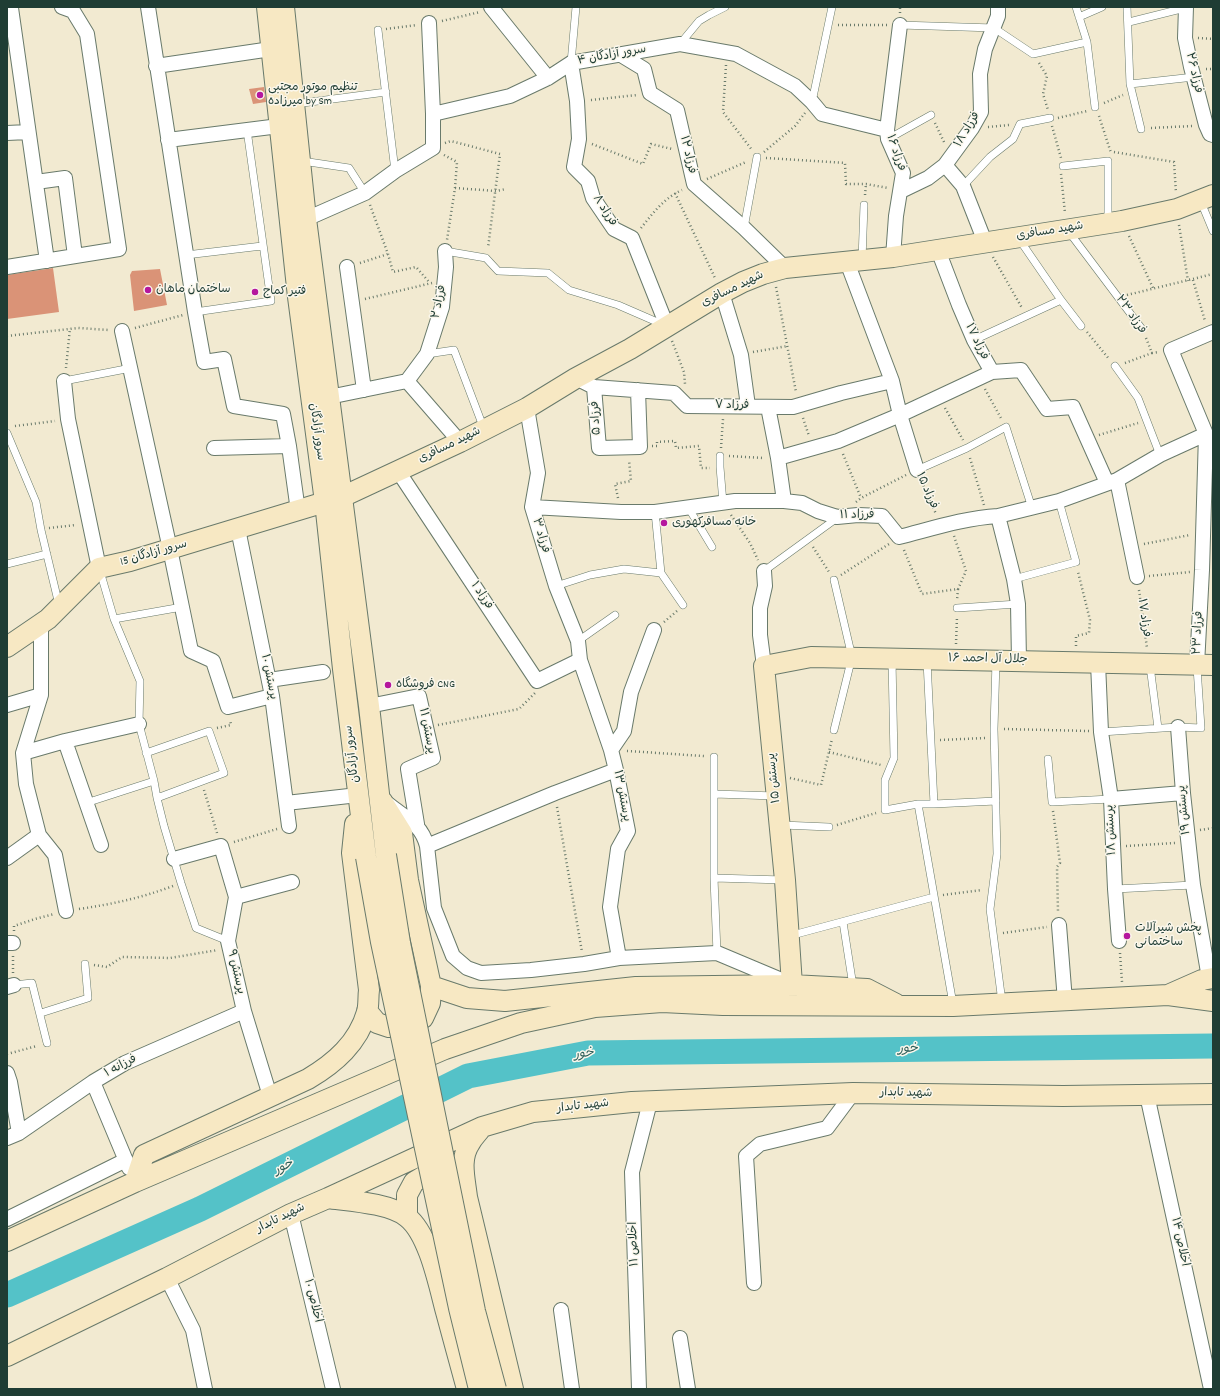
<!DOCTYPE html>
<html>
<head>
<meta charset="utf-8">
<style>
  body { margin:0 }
  #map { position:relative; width:1220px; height:1396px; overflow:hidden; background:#f2ead1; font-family:Dekko,sans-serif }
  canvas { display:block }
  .frame { position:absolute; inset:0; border:8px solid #1f3d34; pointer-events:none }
</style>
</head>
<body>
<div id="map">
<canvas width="1220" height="1396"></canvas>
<div class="frame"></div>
</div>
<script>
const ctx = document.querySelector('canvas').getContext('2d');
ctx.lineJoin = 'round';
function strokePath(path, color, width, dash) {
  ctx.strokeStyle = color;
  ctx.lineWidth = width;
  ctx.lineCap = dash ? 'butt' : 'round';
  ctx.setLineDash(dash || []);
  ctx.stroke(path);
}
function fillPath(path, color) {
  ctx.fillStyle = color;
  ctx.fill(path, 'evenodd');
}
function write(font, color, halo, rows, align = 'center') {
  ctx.font = font + ' Dekko,"Playpen Sans Arabic",sans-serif';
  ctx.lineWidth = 3;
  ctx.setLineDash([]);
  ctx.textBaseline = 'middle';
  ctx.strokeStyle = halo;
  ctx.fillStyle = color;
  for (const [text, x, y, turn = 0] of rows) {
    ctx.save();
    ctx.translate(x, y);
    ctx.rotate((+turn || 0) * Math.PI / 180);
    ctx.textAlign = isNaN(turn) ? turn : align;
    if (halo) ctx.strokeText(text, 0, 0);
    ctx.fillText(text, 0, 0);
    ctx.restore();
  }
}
strokePath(new Path2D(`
  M7,1295l193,-86 268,-133 120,-23 625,-7`), '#54c2c8', 25);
fillPath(new Path2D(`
  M264,87l2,15 -13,2 -4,-15z
  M53,268l6,44 -52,7v-44z
  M160,269l7,36 -33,6 -4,-36 2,-4z`), '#da9377');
const lane = new Path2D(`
  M1127,7l3,77 11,45
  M1079,17l23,-10
  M1129,22l56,-14
  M900,25l94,3 39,26 54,-12 -11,-35
  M378,30l17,141
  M1087,42l8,65
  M680,44l19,-23 10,-6 16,-8
  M571,63l5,-56
  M1130,84l64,-7
  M812,102l20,-95
  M295,104l91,-12
  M888,139l43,-24
  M302,161l47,7 16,25
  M1063,166l45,-5v60
  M963,186l27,-29 23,-18 7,-15 30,-6
  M1201,202l12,29
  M744,228l13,-71
  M1069,232l73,97
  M1019,239l42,61 20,26
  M445,251l41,7 12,13 50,2 21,17 49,15 46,20
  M186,255l76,-9
  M862,260l2,-55
  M195,312l76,-11 -24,-171
  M974,340l87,-40
  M427,354l27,-4 30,79
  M1115,366l23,32 22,57
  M64,381l67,-13
  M7,433l29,69 5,28 18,75
  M720,456v11l3,36
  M917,470l50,-22 39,-21 26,81
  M688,507l24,40
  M655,512l6,61 22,32
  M7,564l40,-10
  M100,571l14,48 26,62 -1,43 15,57 3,17 7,28 17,57 15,45 32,13
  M764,571l73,-53
  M1014,579l62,-17 -17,-61
  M834,580l18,77 -18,73
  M556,586l34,-11 34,-6 37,4
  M957,608l61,-4
  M114,619l68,-12
  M578,641l37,-26
  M892,660l2,98 -9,22v30l33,-6
  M927,661l7,143h-16l35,200
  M996,661l-2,68 3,125 -7,55 12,93
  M1150,666l8,62
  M1101,732l77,-5 23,1 -4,-61
  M146,753l63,-22 15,42 -67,25
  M714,757v121l3,75
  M1048,759l4,43 59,-3
  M714,794l62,2
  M86,803l68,-22
  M934,804l62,-3
  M782,825l47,2
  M714,878l70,2
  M1115,889l78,-4
  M843,922l10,64
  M789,936l145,-39
  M14,985l18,-2 15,60
  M41,1013l47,-15 -3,-34`);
const street = new Path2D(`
  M148,7l47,305 9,50 20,-3 10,47 49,8 6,32 9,65
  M491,7l57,71
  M1186,7l-1,31 6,29 15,58 4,9 3,1
  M11,8l36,253
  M429,23l4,91
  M621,55l23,14 6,24 27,17 17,74 50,44 41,40
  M571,63l6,38 2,38 -5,28 14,14 5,17 21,31 18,9 35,88
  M156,66l115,-17
  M7,133l21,-1
  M168,140l111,-14
  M36,182l29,-4 10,78
  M901,191l27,-13 17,-13
  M306,219l59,-26 30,-22 38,-23v-34l77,-18 38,-18 23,-15 109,-19 56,10 59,32 17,16 10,12 65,16
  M985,242l-22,-56 -18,-21 27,-37 9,-16 -1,-38 5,-25 13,-33v-9
  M938,250l21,55 15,35 18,32 29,-2 26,39 26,-2 34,76
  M445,251l1,16 -4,40 -15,47 -20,27 53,61
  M893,257l3,-41 7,-43 -15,-34 -1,-9 13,-105
  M847,262l45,119 8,34 17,55
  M7,267l112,-18 -32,-215 -14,-23 -11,-4
  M347,267l17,123
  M722,293l19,62 7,51
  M122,331l48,218 21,102 22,10 15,46 44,-11
  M576,378l18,9 80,6 13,13 106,1 48,-14 51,-12
  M64,381l4,38 31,149
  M594,387l5,61 41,-1 -2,-57
  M329,397l78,-16
  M768,407l10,51 6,43
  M527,408l11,65 -6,34 24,79 22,55 2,19 31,90 5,20 12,61 -10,18 -8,58 9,51
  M214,448l75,-2
  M778,458l60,-17 62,-26 92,-43
  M398,471l139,210 43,-21
  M1117,480l20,97
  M532,507l89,5h34l80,-11h49l18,2 16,8 19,6 21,-2 24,1 17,21c32,-8 65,-19 99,-21l16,63 4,25 1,57
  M998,516l61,-15 58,-21 43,-25 46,-21
  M238,529l34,167 17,130
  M41,625v70l-18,58 3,31 13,51 16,20 11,56
  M1098,663l3,69 10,67 4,90 4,52
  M1197,665l5,-95 4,-136 -35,-84 42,-18
  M764,666l-4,-31v-27l5,-22 -1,-15
  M269,680l54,-8
  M7,705l34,-10
  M369,706l50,-10 14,62 -25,11 9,55
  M1178,727l5,66 10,92 16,93
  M65,741l36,104
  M611,750l13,-19 7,-39 23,-62
  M23,753l42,-12 74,-17
  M1111,799l72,-6
  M286,803l72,-8
  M388,804c17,14 33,19 39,42l7,62 19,48 14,12 14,5 50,-3 53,-6 35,-6 98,-5 69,29
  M427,846l128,-53 61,-23
  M7,858l32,-23
  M174,859l47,-13 15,51 -8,44 16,70 26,85
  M236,897l56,-15
  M1059,925l6,76
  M7,943h6
  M7,987l7,-2
  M7,1073l3,9 9,51
  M93,1082l36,86
  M1147,1095l64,294
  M7,1138l12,-5 74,-51 32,-19 119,-52
  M291,1214l42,175
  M7,1219l119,-59
  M167,1278l26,52 12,59
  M754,1283l-8,-127 14,-12 67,-16 26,-35
  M561,1310l11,79
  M680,1338l8,51
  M639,1389l-7,-217 18,-70`);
const secondary = new Path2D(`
  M267,7l31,290 27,205 18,167 23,188
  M284,7l22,212 63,487 17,149
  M342,497l118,-55 67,-34 49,-30 54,-29 92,-56 21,-11 20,-8 22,-6 108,-11 229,-36 55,-12 36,-14
  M7,647l41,-28 51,-51 31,-7 195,-59
  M382,801l20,32 6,47 23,106 36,12 38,3 131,-14 156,-2 75,4 29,15
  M1213,978l-11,2 -34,15 45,6
  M792,985l-7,-105 -21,-214 47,-9 402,8
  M367,1011l10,12 12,4 19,-1 15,-8 7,-15 1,-17
  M481,1128c-3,5 -8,9 -11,15 -11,16 -5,36 -3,54l46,192
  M135,1182l9,-27 164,-76c27,-16 50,-36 59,-67 2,-7 1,-15 2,-22l-17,-137 3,-29
  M328,1198c22,3 61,5 79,19 22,17 32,69 39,95 7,26 14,51 21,77
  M407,1217v-22l7,-13 10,-6 12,-4 10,3
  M7,1241l128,-59 310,-133 76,-26 74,-16 67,-5 61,3 230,1 215,-11
  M7,1356l160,-78 124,-64 37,-16 154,-71 51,-15 99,-10 221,-9 210,3 150,-2`);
strokePath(lane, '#697a6b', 8);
strokePath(street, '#697a6b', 16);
strokePath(secondary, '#697a6b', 22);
strokePath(new Path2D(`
  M900,13v-6
  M442,21l38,-9
  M838,25h49
  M386,29l31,-4
  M1198,38l15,1
  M1039,63l8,13 -4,18 5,16
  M726,65l-3,47 29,38
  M1206,69h7
  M591,100l46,-5
  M1104,103l19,-8
  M1099,116l12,37
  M1058,118l29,-7
  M935,123l10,21
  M1052,126l9,32
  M988,127l21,-2
  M1151,128l41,-2
  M445,143l6,-2 49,13 -12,94
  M592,144l51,20 8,-20 21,5
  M764,152l31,-26 10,-13
  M1114,152l60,10 2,31
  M444,155l13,7 -2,26 -8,52
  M766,158l79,5 1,21h20l22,4
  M1061,174l4,39
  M707,179l39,-17
  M455,188l41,3 10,-2
  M675,193l40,85
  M865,195l1,-11
  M370,205l18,49 5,18 23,-5 14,16
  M1179,225l9,56
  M641,228c12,-15 23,-30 41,-38
  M1129,236l24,52
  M993,257l29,51
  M360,263l28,-9
  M1193,280l12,41
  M776,287l20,105
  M1127,295l86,-21
  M365,299l67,-16
  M135,328l48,-13
  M1087,332l22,27
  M7,336l71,-8 31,2
  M1146,338l6,15 7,-1
  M672,341l12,31 1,12
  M753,352l35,-6
  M1125,363l27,-10
  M66,368l4,-40
  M985,389l17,31
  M945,408l18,32
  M803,418l6,18
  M15,426l40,-5
  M1099,435l39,-12
  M652,446h5v-4l18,-1 1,7 23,-2 2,22h9
  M721,448l2,-29
  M843,454l18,44
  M729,456l35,2
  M970,458l14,47
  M922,482l14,32
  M618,498l-3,-14 16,-3 -2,-21
  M856,502l5,-4 45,-23
  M731,515l19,28 8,17
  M49,528l27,-3
  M954,536l12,35 -8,18
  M1144,544l46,-9
  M813,547l16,25
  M904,550l18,44 36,-5 -1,11
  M841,575l48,-31
  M1149,576l41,-4
  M1139,590l8,58
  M664,622l13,-11
  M956,644l1,-27
  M1076,646v-10l13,-3 1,-13 -12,-48
  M438,725l81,-16 16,-16
  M217,728l14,-3 -1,-5
  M1004,729l85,2
  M940,740l45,-2
  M627,751l77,5
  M829,752l52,13
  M790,778l31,7 11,-46
  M204,790l13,43
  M557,807l25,145
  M1053,811l7,52 -3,4 1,45
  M837,825l39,-12
  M1200,830l13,-2
  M234,842l43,-13
  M1126,846l49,-3
  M943,895l39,-5
  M79,909c34,-5 62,-11 94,-23
  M14,931v-5l21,-7 19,-5
  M1003,933l44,-6
  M1120,953l2,29
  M13,956v17
  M94,965l13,2 15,-10 48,1 48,-8
  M7,1054l30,-8`), '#697a6b', 2.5, [1, 3]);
strokePath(lane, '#fff', 7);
strokePath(street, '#fff', 14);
strokePath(secondary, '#f7e8c3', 20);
const secondaryBridge = new Path2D(`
  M386,855l14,88 75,368 21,78
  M366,857l15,85 78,366 20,81`);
strokePath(secondaryBridge, '#697a6b', 22, []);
strokePath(secondaryBridge, '#f7e8c3', 20);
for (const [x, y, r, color] of [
  [260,95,4,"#b5179e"],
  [148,290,4,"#b5179e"],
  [255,292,4,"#b5179e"],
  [664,523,4,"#b5179e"],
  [388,685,4,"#b5179e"],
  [1127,936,4,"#b5179e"]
]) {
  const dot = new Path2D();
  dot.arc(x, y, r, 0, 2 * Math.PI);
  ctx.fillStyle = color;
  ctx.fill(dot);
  strokePath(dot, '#fbf7ec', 1.5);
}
write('12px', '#1f3d34', '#fbf7ec', [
  ["سرور آزادگان ۴",612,56,-10],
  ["فرزاد ۲۶",1193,73,77],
  ["فرزاد ۱۸",968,130,-59],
  ["فرزاد ۱۶",895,153,71],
  ["فرزاد ۱۲",687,155,77],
  ["فرزاد ۸",604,211,57],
  ["شهید مسافری",1050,232,-9],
  ["شهید مسافری",733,290,-26],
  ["فرزاد ۲",440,302,-79],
  ["فرزاد ۲۳",1130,315,55],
  ["فرزاد ۱۷",976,342,64],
  ["فرزاد ۷",732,406],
  ["فرزاد ۵",597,418,-94],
  ["سرور آزادگان",316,432,82],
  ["شهید مسافری",450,446,-26],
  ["فرزاد ۱۵",926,491,66],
  ["فرزاد ۱۱",857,516,-1],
  ["فرزاد ۳",540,536,73],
  ["سرور آزادگان 15",154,554,-16],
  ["فرزاد ۱",481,596,56],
  ["فرزاد ۱۷",1143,618,82],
  ["فرزاد ۲۳",1199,633,-87],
  ["جلال آل احمد ۱۶",988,660,1],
  ["پرستش ۱۰",268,677,79],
  ["پرستش ۱۱",426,731,79],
  ["سرور آزادگان",353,754,-97],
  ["پرستش ۱۵",775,778,-96],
  ["پرستش ۱۳",621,796,79],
  ["پرستش ۱۹",1185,810,-96],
  ["پرستش ۱۸",1112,830,-93],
  ["پرستش ۹",235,972,77],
  ["فرزانه ۱",121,1067,-28],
  ["شهید تابدار",906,1094,1],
  ["شهید تابدار",583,1107,-6],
  ["شهید تابدار",281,1219,-26],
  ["اخلاص ۱۴",1179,1242,78],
  ["اخلاص ۱۱",635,1244,-92],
  ["اخلاص ۱۰",312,1301,76]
]);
write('12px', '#1f3d34', '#fbf7ec', [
  ["تنظیم موتور مجتبی",268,88],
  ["میرزاده by Sm",268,102],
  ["ساختمان ماهان",156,290],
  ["فتیر کماج",263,292],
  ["خانه مسافرکهوری",672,523],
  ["فروشگاه CNG",396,685],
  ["پخش شیرآلات",1135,929],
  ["ساختمانی",1135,943]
], 'left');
write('italic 13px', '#2c5e59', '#fbf7ec', [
  ["خور",908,1050,-1],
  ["خور",584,1055,-7],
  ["خور",284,1168,-26]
]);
</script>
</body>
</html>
